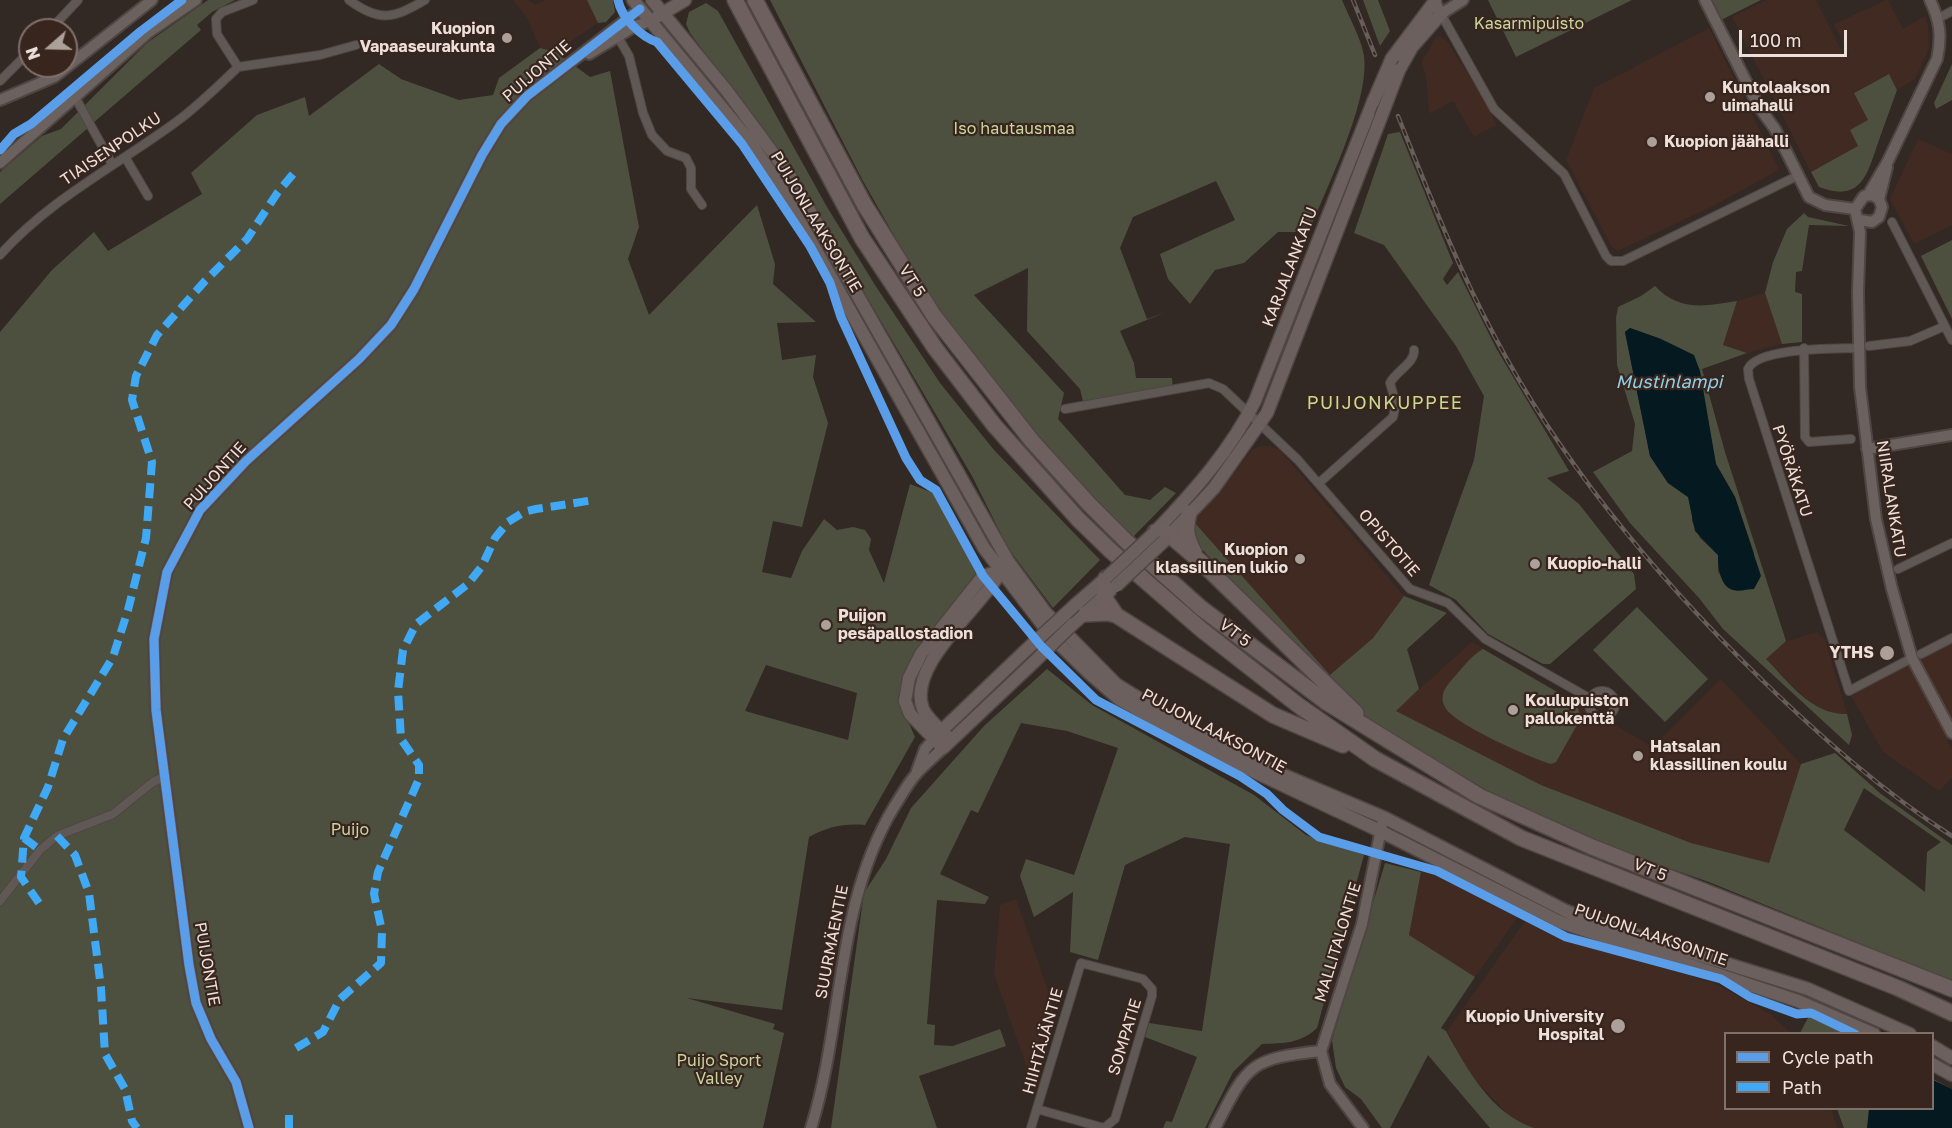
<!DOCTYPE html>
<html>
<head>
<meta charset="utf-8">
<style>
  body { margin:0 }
  #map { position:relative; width:1952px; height:1128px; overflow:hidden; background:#322824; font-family:"Golos Text",sans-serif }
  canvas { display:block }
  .legend { position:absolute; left:1724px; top:1032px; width:210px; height:78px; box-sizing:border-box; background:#38251e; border:2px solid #80706a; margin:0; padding:8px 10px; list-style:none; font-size:18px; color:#ede0db }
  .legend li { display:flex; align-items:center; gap:12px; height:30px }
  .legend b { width:30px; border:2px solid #80706a }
  .north { position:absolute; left:18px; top:18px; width:60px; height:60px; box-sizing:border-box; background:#38251e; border:2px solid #80706a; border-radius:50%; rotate:250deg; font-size:16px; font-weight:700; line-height:24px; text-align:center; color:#ede0db }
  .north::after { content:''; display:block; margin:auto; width:21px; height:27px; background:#aca09b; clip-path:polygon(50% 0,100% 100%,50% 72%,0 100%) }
  .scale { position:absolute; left:1739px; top:30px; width:108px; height:27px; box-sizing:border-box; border:3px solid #ede0db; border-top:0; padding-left:8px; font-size:18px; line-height:21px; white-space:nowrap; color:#ede0db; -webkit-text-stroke:4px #38251e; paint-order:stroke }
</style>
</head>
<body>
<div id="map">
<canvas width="1952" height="1128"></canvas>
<ul class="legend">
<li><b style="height:8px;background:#5a9eea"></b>Cycle path</li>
<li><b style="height:8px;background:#3fa9f5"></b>Path</li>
</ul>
<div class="north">N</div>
<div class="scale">100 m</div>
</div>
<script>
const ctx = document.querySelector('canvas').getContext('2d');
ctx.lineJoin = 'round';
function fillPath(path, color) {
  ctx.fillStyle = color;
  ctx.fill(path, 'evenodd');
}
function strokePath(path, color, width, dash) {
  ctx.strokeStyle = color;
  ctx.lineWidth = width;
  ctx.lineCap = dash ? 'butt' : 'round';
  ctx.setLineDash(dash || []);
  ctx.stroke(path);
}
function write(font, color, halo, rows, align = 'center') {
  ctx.font = font + ' "Golos Text",sans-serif';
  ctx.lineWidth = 4.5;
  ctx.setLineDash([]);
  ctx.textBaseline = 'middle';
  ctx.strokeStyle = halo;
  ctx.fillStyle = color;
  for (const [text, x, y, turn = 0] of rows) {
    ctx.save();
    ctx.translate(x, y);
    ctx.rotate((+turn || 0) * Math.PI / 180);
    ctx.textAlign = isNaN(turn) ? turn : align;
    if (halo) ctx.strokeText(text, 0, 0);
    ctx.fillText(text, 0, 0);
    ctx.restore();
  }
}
fillPath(new Path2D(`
  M513,0h15l7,5 11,-5h41l11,23 -42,29 -16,-4 -13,-30z
  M1766,0h50l29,58 4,-3 -15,-31 52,-24h2l15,29 22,-13 3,9 1,23 -14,31 -18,11 -8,-16 -35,18 15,28 -10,26 -48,26 -79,-155z
  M1709,28l69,139 -1,4 -62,34 -97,46 -6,-4 -46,-87 28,-72z
  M1440,36l7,5 28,44 22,40 -23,12 -21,-36 -24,13 -3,-39 -5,-12 14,-24z
  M1918,139l34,15v71l-38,19 -24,-45z
  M1765,293l17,51 -35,9 -24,-8 14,-44z
  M1260,446h10l10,4 124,146 -31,42 -43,37 -136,-153 59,-73z
  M1816,632l9,7 22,75 -16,1 -15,-6 -51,-50 17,-16z
  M1952,641v95l-5,5 5,8v29l-13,13 -56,-39 -32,-56z
  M1472,642l181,105 68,-68 80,85 -32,99 -78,-20 -150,-58 -146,-74z
  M1421,872l19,4 78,41 -43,60 -66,-42z
  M1016,899l38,108 -18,61 -8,3 -34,-97 6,-69z
  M1525,921l28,15 161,47 56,31 21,19 -65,1v74l105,1 7,19h-304l-19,-6 -44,-46 -24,-45z`), '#412a21');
fillPath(new Path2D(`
  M208,0h27l-23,12 -15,13 4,5 -108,93 21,37 -6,3 -20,-35 -88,76v-32l42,-36 19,-7 86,-86z
  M587,0h26l2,12 -9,10 -8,1z
  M770,0h572c7,17 19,38 22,56 6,46 -38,132 -55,176h-31l-34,31 -29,7 -25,34 -22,-25 -8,-25 75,-34 -19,-39 -83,36 -13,31 27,71 19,-7 -46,19 14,32 2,15h36l1,12 -89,16 -4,-17 -53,-58 1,-63 -54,27 90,98 -6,26 67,76 25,5 15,-13 11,6 -43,44 -74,-76 -114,-136 -82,-144z
  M1363,0h15l12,31 -10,15z
  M1488,0h144l-116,57z
  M1705,0h56l-44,22z
  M706,3l12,8 109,196 48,78 65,98 54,67 106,110 -47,48 -45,-60 -36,-72 -177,-301 -105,-142 -4,-9 3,-12z
  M540,48l16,4 34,25 20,-6 29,156 -11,32 21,56 108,-110 18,59 -2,20 43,38 -39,1 5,37 34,-5 -3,22 15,46 -26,104 -29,-6 -11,51 29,6 11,-27 22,-32 13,11 16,-3 12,3 6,9 -2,11 15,33 26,-99 26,10 40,79 -63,81 -15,44 17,39 -50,88c-21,-2 -38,2 -56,12l-27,173 -95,-12 88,26 -2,5 11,4 -21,95h-763v-796l52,-62 42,-38 14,19 94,-57 -11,-21 66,-58 48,-18 4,19 70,-52 22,15 58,21 34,-5 6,-17zM766,665l91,28 -9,47 -103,-29z
  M1952,64v36l-16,9 -2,-6z
  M1889,74l8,16c-6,17 -13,35 -19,53 -11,32 -17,60 -59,44l-8,-15 47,-26 -8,-16 18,-10 -14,-27z
  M1400,132l53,131 -10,16 4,6 11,-13 38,76 73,123 -22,7 32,26 55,70 2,15 -86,75h-7l-55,-30 -32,-34 -27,-15 45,-125 10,-64 -28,-50 -72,-101 -30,-12 34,-99z
  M1804,213l4,4 41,9 -40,-1 -7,46 -6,1 -1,20 7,2v48l-20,2 -17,-51 8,-31 14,-33z
  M1952,240v79l-31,-63z
  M1655,286c25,26 50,20 82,15l-14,44 24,8 -45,16 23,83 61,189 -20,18c23,23 45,56 81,55l5,21 -3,10 -126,-116 -24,-31 -69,-75 -37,-51 39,-21 3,-27 -18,-59 -1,-47 2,-11 23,-11zM1630,328l31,11 50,106 5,19 19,33 19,56v36l-28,-3 -8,-15v-16l-18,-17 -8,-17v-15l-4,-9 -20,-14 -18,-27 -25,-124z
  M1194,522l136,153 43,-37 31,-42 43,17 -40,36 12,40 -23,22 145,74 150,58 78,20 32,-99 34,-11 46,41 71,51v136l-243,-99 -110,-38 -114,-55 -111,-64 -49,-45 -129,-137 -4,-9zM1864,788l77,54 -14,10 -2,40 -81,-62z
  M1637,607l71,72 -43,43 -72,-72z
  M1483,649l93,54 5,15 -25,44 -5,2c-20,-6 -98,-40 -106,-57 -7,-13 3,-23 11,-32 9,-10 16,-20 27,-26z
  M1047,669l45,36 162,90 52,40 58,20 -47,173c-17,16 -33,15 -55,16l-29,28 -28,56h-42l3,-7 6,1 25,-65 -52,-20 4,-14 53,8 28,-187 -45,-7 -60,28 -27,95 -28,-8 3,-60 -39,25 -14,-41 6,-17 48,16 44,-127 -51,-17 -46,-8 -43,90 -7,-3 -31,64 49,23 -4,7 -48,-4 -10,124 8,1 -1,20 19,1 47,-17 6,17 -87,30 18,52h-106l33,-235 22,-34 25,-51 73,-82z
  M1385,863l36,9 -12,63 66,42 -34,51 5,3c21,38 45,83 88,97h-44l-62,-73 -38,73h-8l-21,-29 -16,-12 -9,-19 -4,-28z
  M1809,1016l34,17h-43z
  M1933,1079l19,10v39h-108l-7,-19 95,-1z`), '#4e503f');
fillPath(new Path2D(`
  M1630,328l31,11 33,16 6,16 16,93 19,33 26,79 -7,13c-6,0 -15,3 -21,1 -13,-3 -15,-24 -15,-35l-23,-24 -7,-34 -20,-14 -18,-27 -25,-124z
  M1933,1080l19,9v39h-85l2,-19 63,-1z`), '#041920');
const street = new Path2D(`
  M253,0l-31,12 -6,7 1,15 21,33 82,-12 36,-10
  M349,0c31,23 45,18 76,0
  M1441,14l53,95 70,65 42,82 5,5h12l174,-85
  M1939,18l13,-7
  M50,30l28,-30
  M615,32l14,24 14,57 9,22 15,16 19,7 5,10v21l11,16
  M0,81l30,-30
  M75,97l37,67
  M125,157l23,39
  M1892,222l60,118
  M0,255c50,-56 116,-89 176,-133 22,-16 42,-36 62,-55
  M1869,346l41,-5 35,-15
  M1804,348l1,89 4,5 42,-3
  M1858,348c-22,1 -100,-1 -110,21l1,10 100,312 63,-33
  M1065,409l144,-26 14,6 75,71 112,129 38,14 37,36 106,60
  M1319,483l74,-66 3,-13 -6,-21c6,-12 25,-20 24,-33
  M1898,569l54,-26
  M1921,654l31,-16
  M1589 704a13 13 0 1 1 26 0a13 13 0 1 1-26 0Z
  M0,901l40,-51 17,-14 56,-22 40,-32 13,-6
  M1037,1109l67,19
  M1031,1128l50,-165 62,16 9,10v7l-37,123 -11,9`);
const secondary = new Path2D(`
  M1434,0l7,14 22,-14
  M1705,0l54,107 16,22 34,68 16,8 30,4
  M589,54l46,-28 16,-5
  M0,100l54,-23 98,-77
  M0,163l149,-131 47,-32
  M1868,195l20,-34 49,-102c5,-23 3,-38 -7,-59
  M1879,199l8,-32
  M1860,220l12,2 7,-5 3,-10 -3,-8 -7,-4 -8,1 -9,13 5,23 -2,60 2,95 16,132 16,70 20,69 40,75
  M1867,449l85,-14
  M917,771l8,-22 9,-10
  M249,1128l-13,-46 -25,-43 -15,-36 -7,-38 -33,-255 -2,-71 13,-67 33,-62 46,-49 113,-102 32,-34 23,-36 68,-134 19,-31 26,-28 113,-87
  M811,1128c33,-106 24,-223 83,-321 7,-11 14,-24 23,-34 8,-9 18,-17 26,-25
  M1215,1128c33,-64 34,-69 106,-77
  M1363,1128l-33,-44 -9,-33 41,-127 20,-100`);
const primary = new Path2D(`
  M633,0l115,139 30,44 206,365 68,89 37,36 30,26 85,49 176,83 180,91 238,79 76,33
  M652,0l75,91 63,85 218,385 38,52 70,71 53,33 79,43 137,58 179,92 26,11 218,68 102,45
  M658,16l27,-16
  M1392,58l43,-57
  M1399,70l13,-23 29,-33
  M1155,532c38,-40 76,-82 100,-131l118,-299
  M1164,541l50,-53 53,-75 114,-296
  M1005,570l-22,6 -62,78 -12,24 -4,23 5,13 33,34 92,-87
  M1075,605l31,-27
  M1073,624l37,-33
  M937,735l88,-84
  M951,740c-9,-9 -23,-20 -28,-31 -17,-43 57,-101 77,-136
  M1932,1046l20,12
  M1932,1064l20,11`);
const highway = new Path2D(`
  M735,0l127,238 73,110 59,77 84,94 33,32 91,79 96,75 77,54 146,79 377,150 54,25
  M755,0l109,204 70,112 98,125 57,63 37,37 75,67 125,94 153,94 113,51 360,142
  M1189,513c-4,16 -3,24 5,39
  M1155,532h11l35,30 155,151
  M1106,578l-2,19 12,18
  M1085,614l23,-1 8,2 157,100 70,30`);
strokePath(street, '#4f4643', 10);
strokePath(secondary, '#4f4643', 14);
strokePath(primary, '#4f4643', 15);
strokePath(highway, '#4f4643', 18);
strokePath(street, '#605855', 8);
strokePath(secondary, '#6b615f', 10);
strokePath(primary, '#6c605e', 12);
strokePath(highway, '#6e605e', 15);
const rail = new Path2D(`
  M1353,0l22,55
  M1398,116c30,75 59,150 97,221 68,129 163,242 267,343 59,57 121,112 190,156`);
strokePath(rail, '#665e5b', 4.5);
strokePath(rail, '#38251e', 2, [7]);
const primaryBridge = new Path2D(`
  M1373,102l19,-44
  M1381,117l18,-47
  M1106,578l49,-46
  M1116,586l48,-45
  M1025,651l50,-46
  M1035,661l38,-37`);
strokePath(primaryBridge, '#4f4643', 15, []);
strokePath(primaryBridge, '#6c605e', 12);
strokePath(new Path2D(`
  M57,836l18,19 14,38 12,95 4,66 20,35 7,32 5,7
  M24,838l16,12
  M39,903l-18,-26 3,-39 24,-51 15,-48 50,-82 15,-47 18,-72 6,-76 -20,-62 4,-24 21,-41 48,-54 42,-42 31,-47 16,-19
  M296,1048l27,-16 17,-33 41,-36 1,-32 -8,-37 4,-22 41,-93v-14l-18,-26 -3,-48 5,-41 13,-26 52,-40 14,-18 13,-28 13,-16 16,-10 12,-3 58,-9
  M289,1115v13`), '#3fa9f5', 8, [15, 8]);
strokePath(new Path2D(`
  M618,0c3,17 23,37 39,42l85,102 68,102 20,37 11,34 65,141 14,22 16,10 47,86 58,70 55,54 144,76 27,18 16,16 36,27 118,34 129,66 155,42 29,18 47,17 14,-1 44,21
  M0,150l14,-16 17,-10 110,-93 41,-31
  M249,1128l-13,-46 -25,-43 -15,-36 -7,-38 -33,-255 -2,-71 13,-67 33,-62 46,-49 113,-102 32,-34 23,-36 68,-134 19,-31 26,-28 113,-87`), '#5a9eea', 9);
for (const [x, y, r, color] of [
  [507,38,6,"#aca09b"],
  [1710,97,6,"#aca09b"],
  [1652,142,6,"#aca09b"],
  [1300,559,6,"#aca09b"],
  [1535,564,6,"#aca09b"],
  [826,625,6,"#aca09b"],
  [1887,653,8,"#aca09b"],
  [1513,710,6,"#aca09b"],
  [1638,756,6,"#aca09b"],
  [1618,1026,8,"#aca09b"]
]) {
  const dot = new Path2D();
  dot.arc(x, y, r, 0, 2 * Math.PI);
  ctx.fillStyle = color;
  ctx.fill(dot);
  strokePath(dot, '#38251e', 2);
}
write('16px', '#c9d59e', '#38251e', [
  ["Kasarmipuisto",1529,24],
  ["Iso hautausmaa",1014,129],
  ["Puijo",350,830],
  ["Puijo Sport",719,1061],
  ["Valley",719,1079]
]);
write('bold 16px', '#ede0db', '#38251e', [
  ["Kuopion",495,29,"right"],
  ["Vapaaseurakunta",495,47,"right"],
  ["Kuntolaakson",1722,88],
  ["uimahalli",1722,106],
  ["Kuopion jäähalli",1664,142],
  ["Kuopion",1288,550,"right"],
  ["klassillinen lukio",1288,568,"right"],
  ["Kuopio-halli",1547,564],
  ["Puijon",838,616],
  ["pesäpallostadion",838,634],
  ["YTHS",1874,653,"right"],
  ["Koulupuiston",1525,701],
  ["pallokenttä",1525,719],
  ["Hatsalan",1650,747],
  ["klassillinen koulu",1650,765],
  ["Kuopio University",1604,1017,"right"],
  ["Hospital",1604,1035,"right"]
], 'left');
write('16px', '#ede0db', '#38251e', [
  ["PUIJONTIE",537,71,-41],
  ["TIAISENPOLKU",111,149,-34],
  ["PUIJONLAAKSONTIE",816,222,59],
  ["KARJALANKATU",1290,267,-69],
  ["VT 5",912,281,57],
  ["PYÖRÄKATU",1792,471,72],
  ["PUIJONTIE",215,476,-48],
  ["NIIRALANKATU",1891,499,81],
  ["OPISTOTIE",1389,543,49],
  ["VT 5",1235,633,38],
  ["PUIJONLAAKSONTIE",1214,731,28],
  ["VT 5",1650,870,22],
  ["PUIJONLAAKSONTIE",1651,935,19],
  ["SUURMÄENTIE",832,942,-79],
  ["MALLITALONTIE",1338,942,-73],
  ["PUIJONTIE",207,964,80],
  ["SOMPATIE",1125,1037,-73],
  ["HIIHTÄJÄNTIE",1043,1041,-74]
]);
write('italic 18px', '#8ecfe8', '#38251e', [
  ["Mustinlampi",1669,382]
]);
ctx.letterSpacing = '1.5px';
write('18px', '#c8da8f', '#38251e', [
  ["PUIJONKUPPEE",1385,403]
]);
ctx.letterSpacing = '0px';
</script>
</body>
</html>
